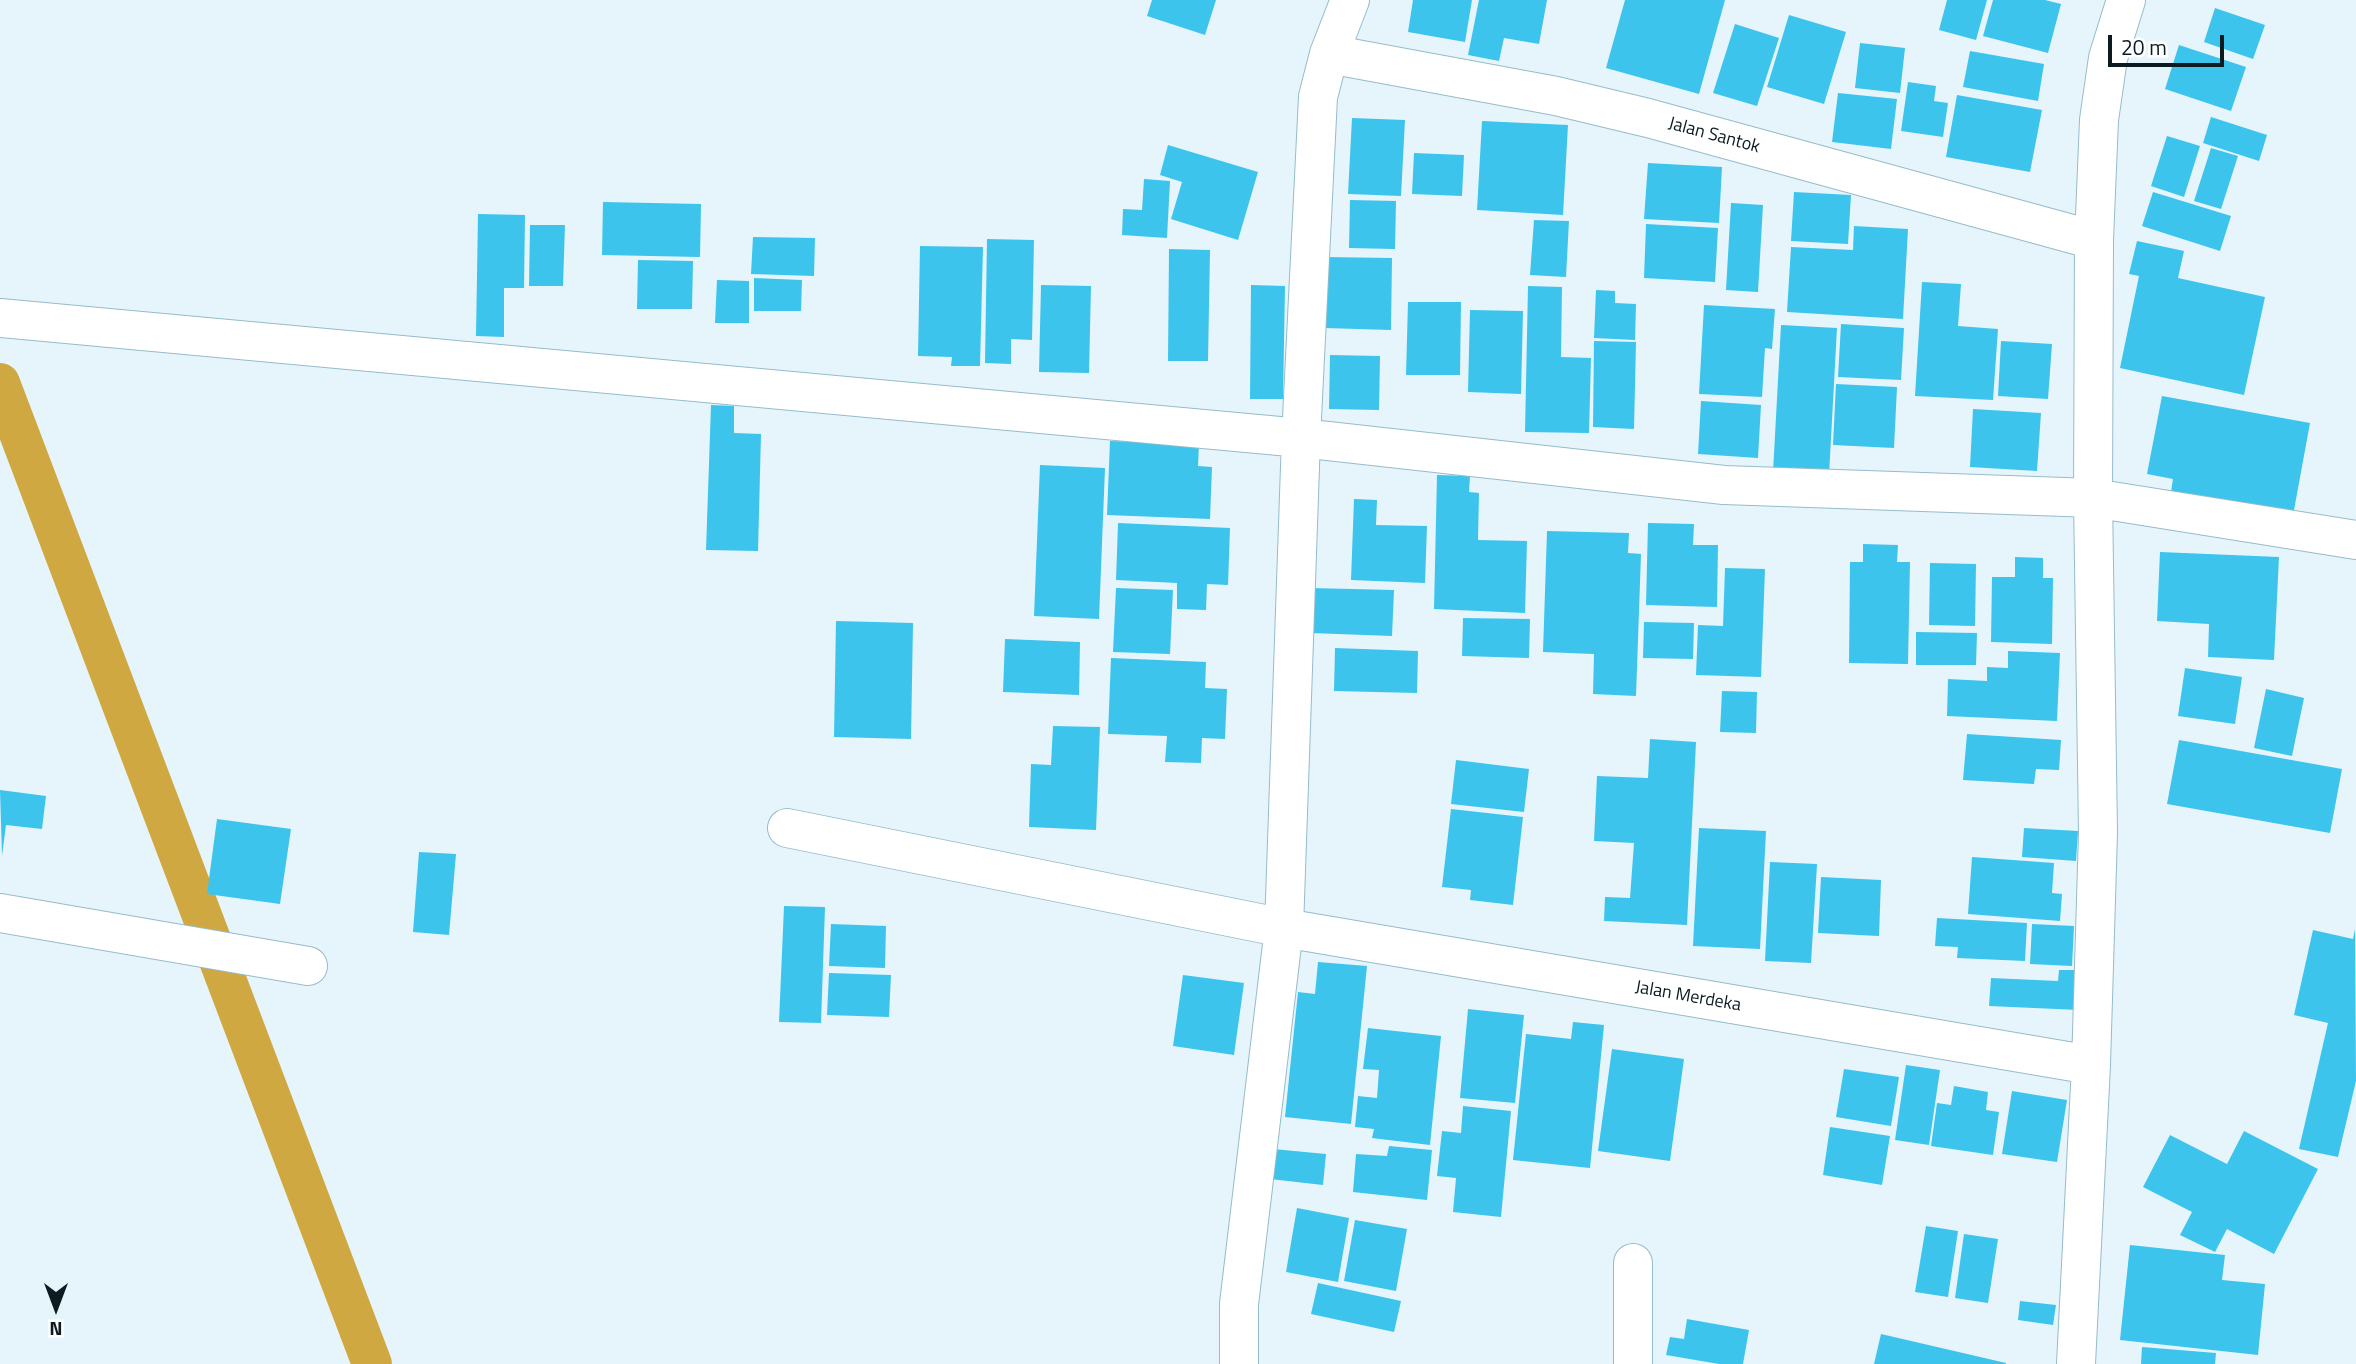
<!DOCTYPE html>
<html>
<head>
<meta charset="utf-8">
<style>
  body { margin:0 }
  #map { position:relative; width:2356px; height:1364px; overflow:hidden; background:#e6f5fb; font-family:"Titillium Web",sans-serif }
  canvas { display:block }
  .north { position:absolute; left:21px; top:1273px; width:70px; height:70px; -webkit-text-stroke:5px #fff; paint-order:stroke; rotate:180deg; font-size:19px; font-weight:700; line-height:28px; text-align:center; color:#0c1b20 }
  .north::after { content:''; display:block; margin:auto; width:24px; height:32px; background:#0c1b20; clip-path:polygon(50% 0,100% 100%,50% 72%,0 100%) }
  .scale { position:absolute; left:2108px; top:35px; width:116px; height:32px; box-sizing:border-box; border:4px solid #0c1b20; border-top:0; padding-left:9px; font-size:21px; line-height:24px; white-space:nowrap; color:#0c1b20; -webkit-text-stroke:5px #fff; paint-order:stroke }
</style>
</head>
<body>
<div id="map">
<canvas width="2356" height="1364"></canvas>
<div class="north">N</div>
<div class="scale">20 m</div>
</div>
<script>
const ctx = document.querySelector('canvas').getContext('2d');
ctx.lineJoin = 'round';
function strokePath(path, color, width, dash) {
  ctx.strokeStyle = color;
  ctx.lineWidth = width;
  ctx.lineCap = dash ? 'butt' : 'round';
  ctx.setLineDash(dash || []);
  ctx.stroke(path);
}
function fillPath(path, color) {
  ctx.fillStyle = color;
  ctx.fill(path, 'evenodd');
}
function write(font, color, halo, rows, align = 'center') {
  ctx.font = font + ' "Titillium Web",sans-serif';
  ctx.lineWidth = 6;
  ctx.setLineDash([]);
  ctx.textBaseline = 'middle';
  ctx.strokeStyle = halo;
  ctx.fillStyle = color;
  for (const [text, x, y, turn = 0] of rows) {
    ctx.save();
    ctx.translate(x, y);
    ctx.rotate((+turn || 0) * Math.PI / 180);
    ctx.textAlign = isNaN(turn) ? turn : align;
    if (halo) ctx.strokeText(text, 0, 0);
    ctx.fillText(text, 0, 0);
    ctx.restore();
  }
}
strokePath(new Path2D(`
  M0,383l372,981`), '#d0a842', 40);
fillPath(new Path2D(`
  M1152,0h64l-11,35 -58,-19z
  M1413,0h59l-7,42 -57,-10z
  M1479,0h68l-8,44 -35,-6 -5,23 -31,-6z
  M1625,0h100l-26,94 -93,-26z
  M1947,0h40l-11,40 -37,-10z
  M1993,0h52l16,4 -13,49 -65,-17z
  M2215,8l50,17 -12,34 -49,-17z
  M1789,15l57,17 -22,72 -57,-17z
  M1735,24l44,14 -22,68 -44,-13z
  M1860,43l45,5 -5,45 -45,-5z
  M2179,45l67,22 -15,44 -66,-22z
  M1970,51l74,13 -6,37 -75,-14z
  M1908,82l28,4 -2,15 14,2 -5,34 -42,-6z
  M1838,93l59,6 -6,50 -59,-7z
  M1957,95l85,15 -12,62 -84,-15z
  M2211,117l56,18 -8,26 -56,-18z
  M1352,118l53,2 -4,76 -53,-2z
  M1482,121l86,4 -5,90 -86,-5z
  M2167,136l33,10 -16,51 -33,-11z
  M1168,145l90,27 -20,68 -67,-21 11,-37 -22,-7z
  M2211,148l27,8 -17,53 -27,-8z
  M1414,153l50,2 -2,41 -50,-2z
  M1648,163l74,4 -3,56 -75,-4z
  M1144,179l26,2 -3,57 -45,-3 1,-26 19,1z
  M1794,192l57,3 -3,49 -57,-3z
  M2153,192l78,24 -11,35 -78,-25z
  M1350,200l46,1 -1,48 -46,-1z
  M603,202l98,2 -1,53 -98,-2z
  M1731,203l32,2 -5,87 -32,-2z
  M478,214l47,1 -1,73h-20v49l-28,-1z
  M1534,220l35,1 -3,56 -36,-2z
  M1646,224l72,4 -3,54 -71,-4z
  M530,225h35l-2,61h-34z
  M1854,226l54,3 -5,90 -116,-7 4,-65 62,3z
  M753,237l62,1 -1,38 -63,-2z
  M987,239l47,1 -2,100 -21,-1v25l-26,-1z
  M2137,241l47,10 -6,27 87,19 -21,98 -124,-27 19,-92 -10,-2z
  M920,246l63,1 -3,119h-29l1,-9 -34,-1z
  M1169,249l41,1 -2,111h-40z
  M1325,257l67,1 -1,72 -67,-2z
  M638,260l55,1 -1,48h-55z
  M754,278l48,2 -1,31h-47z
  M717,280l32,1v42h-34z
  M1922,282l39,2 -3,42 40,3 -5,71 -78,-4z
  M1041,285l50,1 -2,87 -50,-1z
  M1251,285l34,1 -2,113h-33z
  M1528,286l34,1 -1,70 30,1 -2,75 -64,-1z
  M1596,290l19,1v12l21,1 -1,36 -41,-2z
  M1408,302h53l-1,73h-54z
  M1704,305l71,4 -3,40 -7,-1 -3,49 -63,-3z
  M1470,310l53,1 -2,83 -53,-2z
  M1841,324l63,4 -3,52 -63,-3z
  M1781,325l56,3 -8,147 -56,-3z
  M1594,341l42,1 -2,87 -41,-2z
  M2001,341l51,3 -4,55 -50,-3z
  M1330,355l50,1 -1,54 -50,-1z
  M1836,384l61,3 -3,61 -61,-3z
  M2162,396l148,27 -18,98 -122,-23 3,-19 -26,-5z
  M1701,401l60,4 -3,53 -60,-4z
  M711,405l23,1v27l27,1 -3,117 -52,-1z
  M1973,409l68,4 -4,58 -67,-4z
  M1110,441l89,3 -1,22 14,1 -2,52 -103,-4z
  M1040,465l65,3 -6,151 -65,-3z
  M1437,475l33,1 -1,16 10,1 -1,47 49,1 -2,72 -91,-4z
  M1354,499l23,1 -1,25 51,1 -2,57 -74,-3z
  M1118,523l112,5 -2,57 -21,-1 -1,26 -29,-1v-26l-61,-3z
  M1648,523l46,1 -1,21h25l-1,62 -71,-2z
  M1547,531l82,2 -1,20 13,1 -5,142 -43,-2 1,-40 -51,-2z
  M1863,544l35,1 -1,17h13l-2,102 -59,-1 1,-101h13z
  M2160,552l119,5 -5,103 -66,-3 1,-33 -52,-3z
  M2015,557l28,1v20h10l-1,66 -61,-2 1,-65h23z
  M1930,563l46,1 -1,62 -46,-1z
  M1725,568l40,1 -4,108 -65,-2 2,-50 25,1z
  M1116,588l57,2 -3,64 -57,-2z
  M1311,588l83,2 -2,46 -82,-3z
  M1463,618l67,1 -1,39 -67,-2z
  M836,621l77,2 -2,116 -77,-2z
  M1644,622l50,1 -1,36 -50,-1z
  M1916,632l61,1 -1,32h-60z
  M1005,639l75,3 -1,53 -76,-3z
  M1335,648l83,3 -1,42 -83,-2z
  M2008,651l52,2 -3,68 -110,-5 1,-37 39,2v-14l21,1z
  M1111,658l95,4 -1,26 22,1 -2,50 -23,-1 -1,25 -36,-1 2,-26 -59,-2z
  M2185,668l57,9 -7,47 -57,-8z
  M2266,689l38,9 -12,58 -38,-8z
  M1722,691l35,1 -1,41 -36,-1z
  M1053,726l47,1 -4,103 -67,-3 2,-63 20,1z
  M1967,734l94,6 -2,30 -23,-1 -2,15 -71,-4z
  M1650,739l46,3 -9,183 -83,-4 1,-24 25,1 4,-55 -40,-2 3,-65 51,2z
  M2179,740l163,29 -12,64 -163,-29z
  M1456,760l73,9 -5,43 -73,-8z
  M0,790l46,6 -4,33 -36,-4 -4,31z
  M1451,809l72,8 -10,88 -43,-5 1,-10 -29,-3z
  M217,819l74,10 -11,75 -73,-10z
  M1699,828l67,3 -6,118 -67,-3z
  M2024,828l54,3 -2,30 -54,-4z
  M419,852l37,2 -7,81 -36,-3z
  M1972,857l82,6 -2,30 10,1 -2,27 -92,-7z
  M1770,862l47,2 -6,99 -46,-2z
  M1821,877l60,3 -2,56 -61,-3z
  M784,906l41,1 -4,116 -42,-1z
  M1937,918l90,5 -2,38 -68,-3 1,-11 -23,-1z
  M831,924l55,2 -1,42 -56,-2z
  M2032,924l42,2 -2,40 -42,-2z
  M2355,929l1,152 -18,76 -39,-8 29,-126 -34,-8 19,-85 40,9z
  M1318,962l49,4 -16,158 -66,-7 13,-125 17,2z
  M2059,970h22l-2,40 -90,-4 2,-28 67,3z
  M829,973l62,2 -2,42 -62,-2z
  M1183,975l61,8 -10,72 -61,-9z
  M1468,1009l56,6 -9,88 -55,-5z
  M1573,1022l31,3 -14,143 -77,-8 13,-126 45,5z
  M1368,1028l73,8 -11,109 -58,-7 2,-9 -19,-2 3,-31 19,2 2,-28 -16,-1z
  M1612,1049l72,10 -14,102 -72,-10z
  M1906,1065l34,5 -11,75 -34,-5z
  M1844,1069l55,8 -8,49 -55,-9z
  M1954,1086l34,6 -2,18 13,2 -6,43 -62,-9 6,-43 14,2z
  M2012,1091l55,9 -10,62 -55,-8z
  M1463,1106l48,5 -10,106 -48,-5 3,-34 -19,-2 5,-45 19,2z
  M1830,1127l60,9 -8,49 -59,-10z
  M2244,1131l74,38 -44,85 -47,-25 -12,23 -35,-17 12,-23 -49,-25 27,-52 57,29z
  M1389,1146l43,4 -5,50 -74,-8 3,-38 31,2z
  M1273,1149l53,5 -3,31 -53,-6z
  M1297,1208l52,10 -11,64 -52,-10z
  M1355,1220l52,9 -11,62 -52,-10z
  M1926,1226l32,5 -10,66 -33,-5z
  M1964,1234l34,5 -10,64 -33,-5z
  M2130,1245l95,10 -3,25 43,4 -7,71 -138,-15z
  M1318,1283l83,18 -7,31 -83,-18z
  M2020,1301l36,4 -3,20 -35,-5z
  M1687,1319l62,11 -6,34h-24l-53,-9 4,-18 14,2z
  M1881,1334l125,29v1h-132z
  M2142,1347l74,6 -1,11h-74z`), '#3cc4ed');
const minor = new Path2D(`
  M1329,54l227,42 92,22 446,122
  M0,318l1301,120 423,47 369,13 263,42
  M787,828l497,100 807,137
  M0,913l308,53
  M1633,1263v101
  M1239,1364v-60l45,-376 17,-490 17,-341 11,-43 21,-54
  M2076,1364l15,-299 7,-232 -5,-335 1,-258 5,-120 9,-62 18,-58`);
strokePath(minor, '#95bcca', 40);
strokePath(minor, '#fff', 38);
write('18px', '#0c1b20', '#fff', [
  ["Jalan Santok",1714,136,15],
  ["Jalan Merdeka",1688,997,10]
]);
</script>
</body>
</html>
